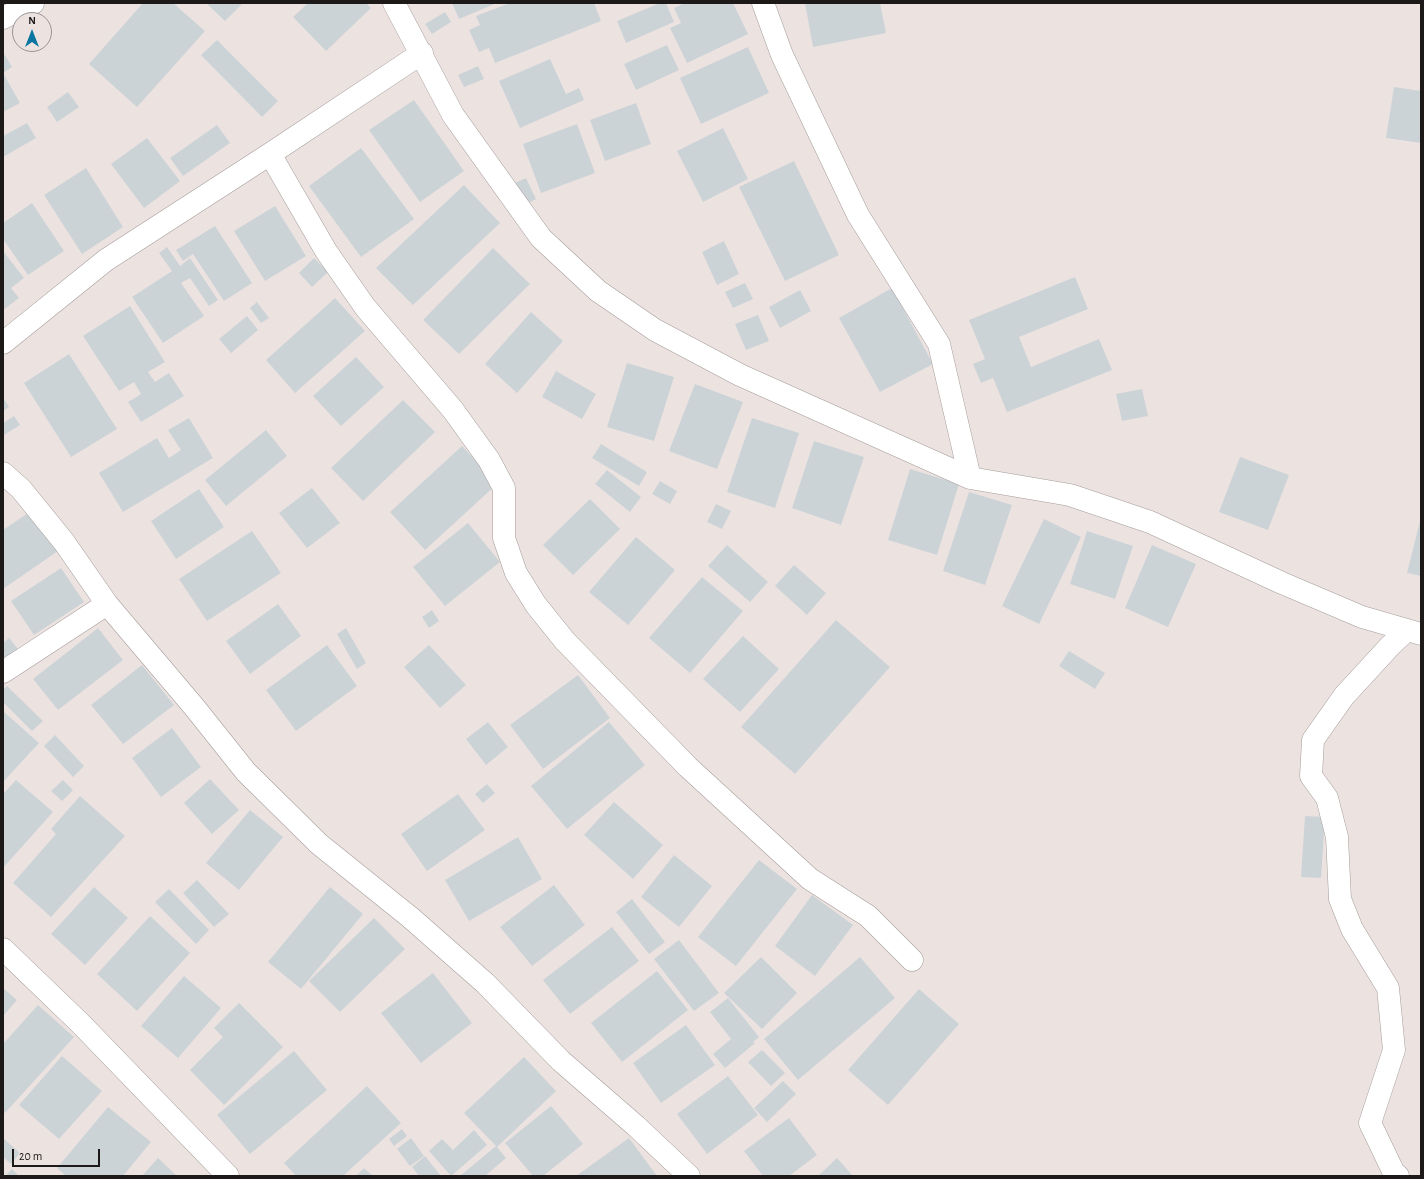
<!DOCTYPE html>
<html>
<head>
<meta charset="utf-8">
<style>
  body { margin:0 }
  #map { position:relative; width:1424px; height:1179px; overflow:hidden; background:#ece3e1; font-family:"Alegreya Sans",sans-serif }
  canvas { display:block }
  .frame { position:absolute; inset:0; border:4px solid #1c1918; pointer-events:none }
  .north { position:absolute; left:12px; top:12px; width:40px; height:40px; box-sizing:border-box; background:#ece3e1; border:1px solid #999291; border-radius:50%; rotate:0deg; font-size:11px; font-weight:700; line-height:16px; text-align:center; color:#1c1918 }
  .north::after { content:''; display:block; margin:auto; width:14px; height:18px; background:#0975a0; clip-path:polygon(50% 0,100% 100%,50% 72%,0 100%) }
  .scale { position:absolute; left:12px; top:1149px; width:88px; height:18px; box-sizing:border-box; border:2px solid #1c1918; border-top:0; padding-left:5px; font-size:12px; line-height:14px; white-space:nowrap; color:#1c1918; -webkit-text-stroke:3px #ece3e1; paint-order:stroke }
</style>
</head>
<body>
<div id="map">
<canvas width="1424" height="1179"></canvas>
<div class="frame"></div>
<div class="north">N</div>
<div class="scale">20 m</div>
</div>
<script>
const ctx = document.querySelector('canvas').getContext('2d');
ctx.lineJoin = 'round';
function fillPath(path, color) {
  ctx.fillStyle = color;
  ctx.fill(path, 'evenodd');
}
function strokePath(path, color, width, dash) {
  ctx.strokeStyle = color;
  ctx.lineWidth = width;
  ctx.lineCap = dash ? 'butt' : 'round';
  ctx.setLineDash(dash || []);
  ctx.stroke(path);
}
fillPath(new Path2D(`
  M143,3h30l32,28 -68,76 -48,-43z
  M206,3h37l-18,18z
  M308,3h58l5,5 -45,43 -33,-34z
  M452,3h45l-38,16z
  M510,3h84l7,18 -106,42 -6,-15 -10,4 -10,-22 11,-5 -4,-9z
  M660,3h6l8,19 -48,21 -9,-22z
  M685,3h48l15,31 -61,29 -17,-35 11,-5 -7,-15z
  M805,3h75l6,30 -73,14z
  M445,12l6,10 -19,12 -7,-10z
  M217,40l61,61 -16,16 -61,-62z
  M667,45l12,25 -43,20 -12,-26z
  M748,47l21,46 -68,31 -21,-46z
  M3,52l9,15 -9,6 17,30 -17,9z
  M550,59l16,35 13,-6 5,12 -64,28 -21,-47z
  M478,66l6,13 -20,8 -6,-12z
  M1394,87l27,4v52l-35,-5z
  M68,92l11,15 -22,15 -10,-15z
  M414,100l50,71 -44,31 -51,-72z
  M636,103l15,41 -46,17 -15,-41z
  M27,123l9,15 -33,19v-21z
  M577,124l18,49 -54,20 -18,-49z
  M217,125l13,18 -47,33 -13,-18z
  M723,128l25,51 -45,23 -26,-51z
  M147,138l33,43 -36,27 -33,-44z
  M361,148l53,71 -53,38 -52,-71z
  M794,161l45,94 -54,26 -46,-94z
  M86,168l37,59 -41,27 -38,-59z
  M526,178l10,21 -11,6 -10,-22z
  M464,185l36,38 -87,82 -37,-37z
  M32,203l32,48 -36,24 -25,-36v-16z
  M275,206l31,50 -41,25 -31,-50z
  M215,226l37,57 -28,18 -31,-47 -10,7 -7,-11z
  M724,241l15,33 -22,11 -15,-33z
  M167,247l13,19 10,-8 28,42 -9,6 -19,-28 -9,5 23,33 -41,27 -31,-46 40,-26 -13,-18z
  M493,248l37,36 -71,70 -36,-34z
  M3,251l21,27 -13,10 8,10 -16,12z
  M314,258l14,14 -16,15 -13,-14z
  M1075,277l13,32 -69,28 12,30 68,-28 13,31 -105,42 -14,-34 -12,5 -8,-19 12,-5 -16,-39z
  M745,283l8,16 -20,9 -8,-16z
  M892,288l41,76 -53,28 -41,-74z
  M800,290l11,21 -31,17 -11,-21z
  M335,298l30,33 -70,62 -29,-33z
  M257,302l12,16 -8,5 -11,-15z
  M130,306l35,56 -17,10 7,10 14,-9 15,23 -43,26 -13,-20 13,-8 -7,-12 -15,9 -36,-55z
  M531,312l32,29 -46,52 -32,-29z
  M758,315l11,26 -23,9 -11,-26z
  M247,316l11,14 -27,23 -12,-14z
  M69,354l48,75 -46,28 -47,-74z
  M356,357l28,30 -43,39 -28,-30z
  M627,363l47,14 -20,64 -47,-14z
  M556,371l40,23 -14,25 -40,-22z
  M695,384l48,18 -26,67 -48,-18z
  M1142,389l6,27 -26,5 -6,-27z
  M3,397l6,10 -6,4z
  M403,400l32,32 -72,69 -32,-33z
  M14,416l6,9 -16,10 -1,-12z
  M189,418l24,40 -90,54 -24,-39 58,-35 12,20 12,-8 -13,-20z
  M752,418l47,15 -24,75 -48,-16z
  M266,430l21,26 -61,50 -21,-26z
  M814,441l50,16 -23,68 -49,-17z
  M601,444l46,28 -8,14 -47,-28z
  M462,446l35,38 -72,66 -35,-38z
  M1240,457l49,18 -21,55 -49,-18z
  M910,469l49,15 -22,71 -49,-15z
  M607,470l34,27 -11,15 -35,-28z
  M660,481l17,10 -7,13 -18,-10z
  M312,488l28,35 -33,25 -28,-35z
  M199,489l25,38 -48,32 -25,-38z
  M969,492l43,13 -27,80 -42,-14z
  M590,499l30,30 -47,46 -30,-30z
  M716,504l15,7 -9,18 -15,-7z
  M31,511l27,40 -55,38v-59z
  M1421,517v59l-14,-3z
  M1044,519l37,18 -42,87 -37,-18z
  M468,523l32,39 -55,44 -32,-39z
  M252,531l29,42 -74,48 -28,-42z
  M1087,531l46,15 -18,53 -45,-15z
  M636,537l39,33 -47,55 -39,-33z
  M727,545l41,37 -18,20 -42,-36z
  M1152,545l44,19 -28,63 -43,-19z
  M794,565l32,28 -19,22 -32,-29z
  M61,568l23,34 -50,33 -23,-34z
  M702,577l41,34 -53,62 -41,-35z
  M278,604l23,32 -51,38 -24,-33z
  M432,610l7,11 -10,7 -7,-11z
  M836,620l54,47 -95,107 -54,-47z
  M98,628l25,32 -65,50 -25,-31z
  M346,628l20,35 -9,6 -20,-35z
  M743,636l36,33 -39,43 -37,-33z
  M9,638l9,11 -15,12v-18z
  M327,645l30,41 -61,45 -30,-41z
  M429,645l37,40 -26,23 -36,-41z
  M1069,651l36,22 -10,16 -36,-23z
  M142,665l32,40 -51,39 -32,-39z
  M578,675l32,43 -67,51 -33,-44z
  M7,686l36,35 -11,10 -29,-29v-12z
  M3,711l36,32 -36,39z
  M488,722l20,25 -22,18 -20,-26z
  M609,722l36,43 -78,64 -36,-43z
  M172,728l29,39 -40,30 -29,-39z
  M55,735l29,31 -11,11 -29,-31z
  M210,779l29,31 -27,24 -28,-31z
  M16,780l37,32 -50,56v-74z
  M63,780l10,10 -11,11 -11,-10z
  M487,784l8,9 -12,10 -8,-9z
  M458,794l27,36 -58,41 -26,-37z
  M80,796l45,40 -74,81 -38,-34 43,-49 -5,-5z
  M614,802l49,43 -30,34 -49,-44z
  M250,810l33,27 -44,53 -33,-27z
  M1305,816l20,1 -4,61 -20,-1z
  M518,837l24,42 -73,42 -24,-41z
  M674,855l38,31 -33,41 -38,-30z
  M759,860l38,29 -61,77 -38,-29z
  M197,880l32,34 -15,13 -31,-34z
  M554,885l31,40 -53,41 -32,-39z
  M94,887l34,31 -43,47 -34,-31z
  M330,887l33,27 -62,75 -33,-27z
  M169,889l40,41 -13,14 -41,-42z
  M812,895l41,30 -38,51 -40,-30z
  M632,899l33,43 -16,12 -33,-42z
  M150,916l40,37 -53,58 -40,-37z
  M374,918l31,31 -65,63 -31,-31z
  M612,927l27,34 -69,53 -27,-34z
  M679,940l40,53 -25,18 -40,-52z
  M761,957l36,36 -35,36 -38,-36z
  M860,957l35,41 -97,82 -34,-41z
  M657,971l31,39 -66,52 -31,-39z
  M433,973l39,50 -51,40 -40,-50z
  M184,976l37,32 -43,50 -37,-32z
  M3,988l14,12 -14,16z
  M919,989l40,35 -71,81 -40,-35z
  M728,998l31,39 -6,5 2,1 -30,25 -12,-14 18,-15 -21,-27z
  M239,1003l44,44 -59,58 -34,-35 33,-33 -9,-9z
  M38,1005l36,32 -69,76 -2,-2v-67z
  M686,1025l29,40 -54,38 -28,-40z
  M762,1050l23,23 -14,13 -23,-24z
  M294,1051l33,39 -77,64 -33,-39z
  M62,1056l40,35 -43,48 -40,-34z
  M524,1057l32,34 -59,56 -33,-34z
  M728,1076l30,39 -51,39 -30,-40z
  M783,1081l13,13 -29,28 -13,-14z
  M367,1086l34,37 -58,53h-47l-12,-13z
  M551,1106l32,38 -40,32h-10l-28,-33z
  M108,1107l43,35 -28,34h-57l-9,-8z
  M789,1118l28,37 -28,21h-26l-19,-25z
  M402,1129l5,7 -13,10 -5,-7z
  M474,1130l13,15 -36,31 -22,-25 13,-12 11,11z
  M3,1138l17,15 -9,11 -8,-7z
  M411,1138l13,18 -14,10 -13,-17z
  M629,1138l28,38h-81z
  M496,1146l10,12 -21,18h-25z
  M425,1156l16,20h-22l-7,-9z
  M158,1158l19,18h-35z
  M837,1158l16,18h-35z
  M364,1168l9,8h-17z
  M12,1169l7,7h-14z`), '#ccd3d7');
const minor = new Path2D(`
  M394,3l59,112 88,123 57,53 57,39 85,45 230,103 100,17 80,27 132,61 80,34 59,17
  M763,3l19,52 76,160 81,129 31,134
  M3,18l30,-15
  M270,154l56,97 39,56 88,103 36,50 15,28v50l12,35 20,32 29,36 123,126 122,112 58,37 44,44
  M3,343l103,-83 164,-106 152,-101
  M3,473l18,16 43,53 43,62 88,104 51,64 73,72 92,74 74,65 76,78 75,65 53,50
  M3,672l104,-68
  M3,949l77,74 148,153
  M1398,1176l-4,-3 -24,-50 24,-73 -6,-62 -36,-59 -12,-30 -3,-62 -10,-39 -16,-22 2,-36 31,-44 46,-50 17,-16`);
strokePath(minor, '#a49c9a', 23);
strokePath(minor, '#fff', 22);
</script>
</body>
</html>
